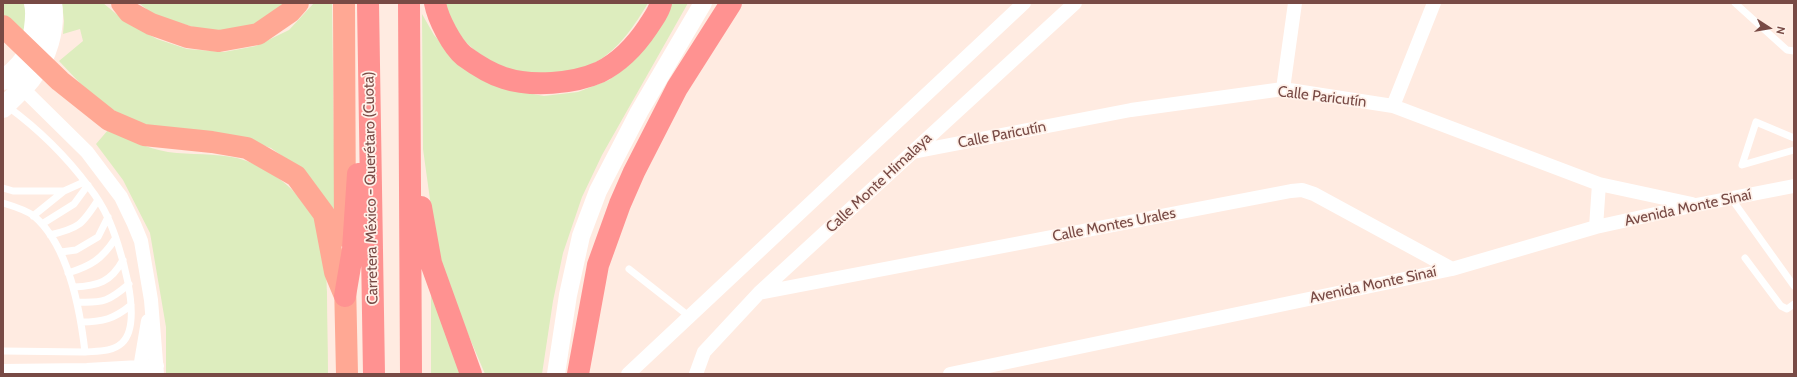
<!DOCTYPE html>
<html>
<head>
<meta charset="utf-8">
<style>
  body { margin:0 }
  #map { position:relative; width:1797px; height:377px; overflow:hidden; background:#ffebe1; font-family:Cabin,sans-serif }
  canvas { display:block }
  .frame { position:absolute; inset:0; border:4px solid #784a45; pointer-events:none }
  .north { position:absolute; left:1749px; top:8px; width:40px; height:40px; -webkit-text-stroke:3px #fff1e9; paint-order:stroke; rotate:102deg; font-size:11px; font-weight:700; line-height:16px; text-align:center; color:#784a45 }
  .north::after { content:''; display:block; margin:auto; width:14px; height:18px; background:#784a45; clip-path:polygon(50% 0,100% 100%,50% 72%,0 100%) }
</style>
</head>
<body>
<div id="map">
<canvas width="1797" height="377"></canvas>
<div class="frame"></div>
<div class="north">N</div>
</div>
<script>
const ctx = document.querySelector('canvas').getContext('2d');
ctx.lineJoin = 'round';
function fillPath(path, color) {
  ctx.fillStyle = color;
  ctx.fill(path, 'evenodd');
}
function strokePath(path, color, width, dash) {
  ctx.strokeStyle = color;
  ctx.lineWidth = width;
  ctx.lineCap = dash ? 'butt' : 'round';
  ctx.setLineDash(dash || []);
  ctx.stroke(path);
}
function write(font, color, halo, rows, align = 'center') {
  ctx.font = font + ' Cabin,sans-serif';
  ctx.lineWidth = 3.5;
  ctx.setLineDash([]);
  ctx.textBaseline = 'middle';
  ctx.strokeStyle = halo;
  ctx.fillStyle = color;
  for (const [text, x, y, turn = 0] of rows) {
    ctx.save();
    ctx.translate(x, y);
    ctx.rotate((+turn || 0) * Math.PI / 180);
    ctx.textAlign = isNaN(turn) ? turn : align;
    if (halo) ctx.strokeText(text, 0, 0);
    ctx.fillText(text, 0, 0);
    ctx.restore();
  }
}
fillPath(new Path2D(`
  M3,3h21l3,16 -3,20 -21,-22z
  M62,3h41l23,19 31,17 30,10 37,3 32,-6 33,-16 25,-27h18l3,216 -36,-51 -28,-20 -33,-11 -97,-11 -45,-26 -37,-39 24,-20 -3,-12 -17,5 1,-13z
  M139,3h154l-15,13 -53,20 -70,-20z
  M442,3h206c-13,22 -29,46 -52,59 -52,27 -118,9 -147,-42 -3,-5 -5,-11 -7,-17z
  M670,3h18l-86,152 -20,42 -19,56 -10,48 -11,73h-57l-32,-75 -16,-49 -14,-101 -1,-135 12,21 18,20 64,36 28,5 34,-4 31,-12 19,-14z
  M108,130c20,9 38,18 60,22 23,3 46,1 69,6 36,9 68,38 83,71 8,17 6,44 7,63 0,27 1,55 1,82h-162v-47l-16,-94 -27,-53 -27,-36z
  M431,280l38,94h-38z`), '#ddedbe');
strokePath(new Path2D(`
  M1735,3l52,47 7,1
  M1794,138l-38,-16 -14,43 52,-15
  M3,188l10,3h51l20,-9
  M1731,198l63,88
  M3,203c10,3 23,7 31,13 35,30 46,93 51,136 14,-1 27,0 37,-9 23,-21 -3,-101 -14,-125 -5,-11 -12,-22 -19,-31 -23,-31 -52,-59 -82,-81
  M33,216l31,-25
  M42,224l32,-20 14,-19
  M50,235c29,-7 32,-10 48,-35
  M61,252l15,-2 22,-13 10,-20
  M1745,258l36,48 6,3 7,-5
  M629,269l61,48
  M68,273c23,-7 34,-14 47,-34
  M74,287c24,-1 37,-5 49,-27
  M78,302c26,1 31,-1 51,-18
  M81,322c22,0 33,-3 50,-17
  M3,351l82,1`), '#fff', 7);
strokePath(new Path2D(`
  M16,82l71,70 34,45 13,27 7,17 10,59 6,74
  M1283,89l12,-86
  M1393,106l41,-103
  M913,152l218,-42 152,-21 110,17 206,78 93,20
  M1596,227l3,-43
  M759,293l532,-102 11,-1 12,4 138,75
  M3,371l84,-1 70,-4
  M139,374l9,-53
  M628,374l396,-371
  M696,374l8,-22 55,-59 316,-290
  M950,374l502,-105 144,-42 100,-22 98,-19`), '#fff', 14);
strokePath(new Path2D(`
  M556,374l12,-79 13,-59 17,-45 41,-79 64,-109`), '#fff', 18);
strokePath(new Path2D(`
  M3,80c9,-7 21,-18 25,-28 5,-11 9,-37 6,-49
  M3,108c9,-10 20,-19 28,-29 16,-21 25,-50 21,-76`), '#fff', 20);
strokePath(new Path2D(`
  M122,3l7,9 22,12 37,13 31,4 39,-7 32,-22 8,-9
  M344,3l1,233
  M3,26l57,55 49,39 35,15 68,7 35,6 49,28 28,38 11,58 10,24
  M345,282l2,92`), '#ffa894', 22);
strokePath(new Path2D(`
  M368,3l6,371
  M409,3l2,371
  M435,3c3,16 17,43 29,53 11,8 27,18 40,22 27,9 69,6 96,-6 20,-10 36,-27 48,-45 5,-8 11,-15 13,-24
  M421,207l10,56 40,111
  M345,296l8,-47 5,-75
  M578,374l20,-109 22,-61 14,-32 43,-84 54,-85`), '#ff9291', 22);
write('15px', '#784a45', '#fff1e9', [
  ["Calle Paricutín",1322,97,7],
  ["Calle Paricutín",1002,135,-11],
  ["Calle Monte Himalaya",879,183,-43],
  ["Carretera México - Querétaro (Cuota)",371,188,-91],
  ["Avenida Monte Sinaí",1688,208,-12],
  ["Calle Montes Urales",1114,225,-11],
  ["Avenida Monte Sinaí",1373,285,-12]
]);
</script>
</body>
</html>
